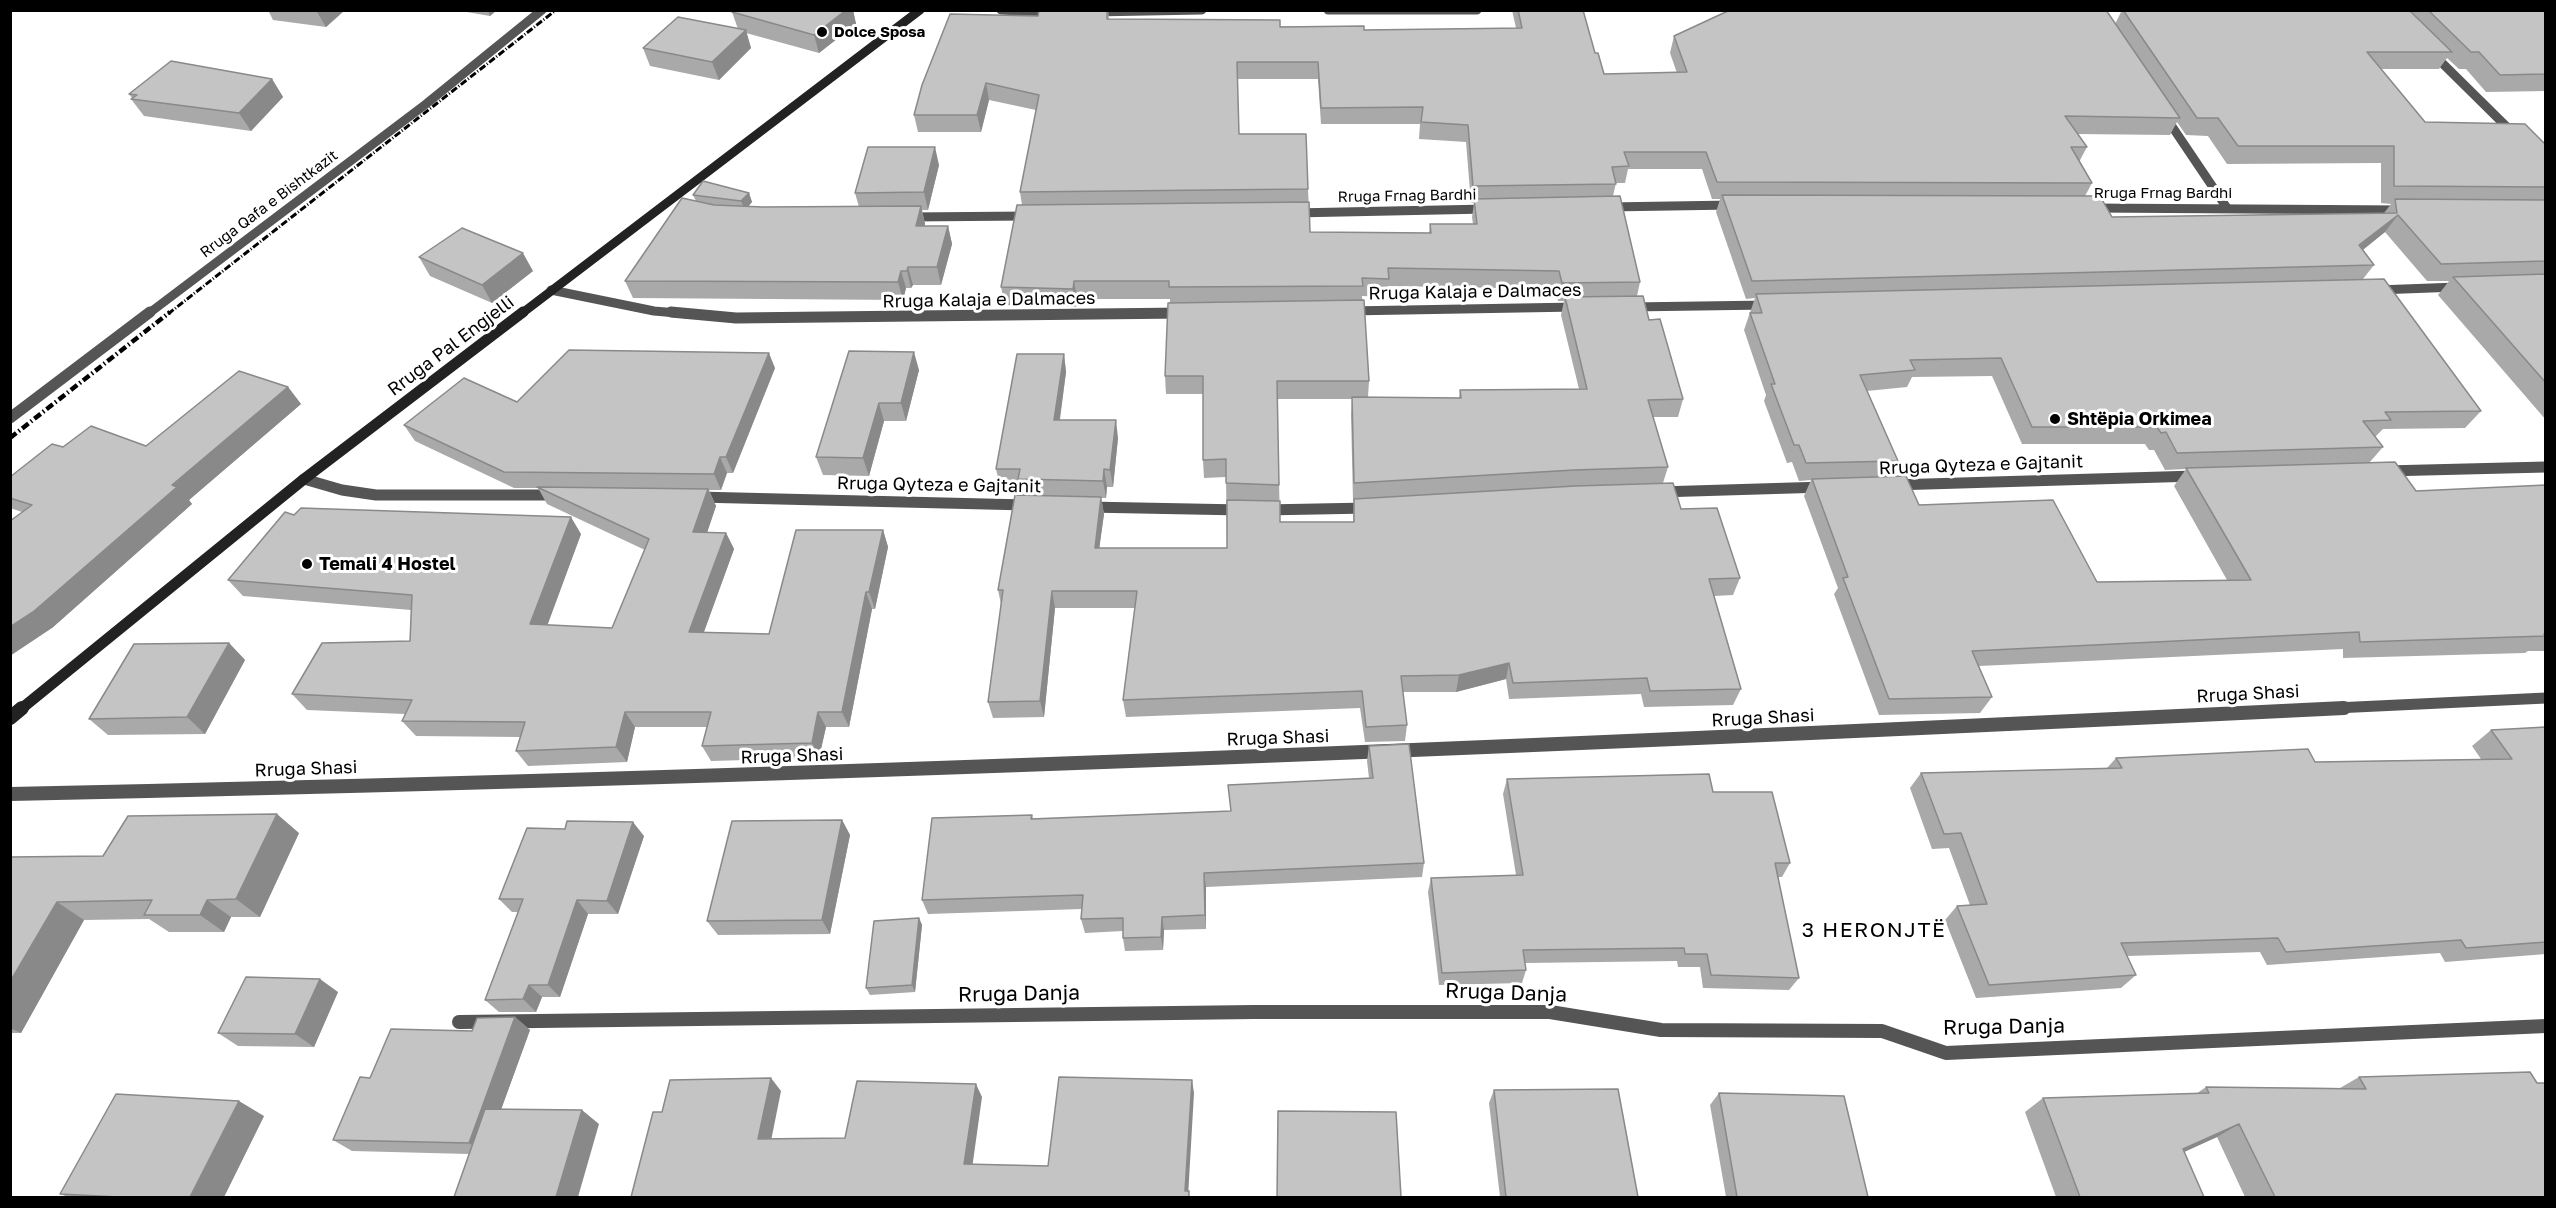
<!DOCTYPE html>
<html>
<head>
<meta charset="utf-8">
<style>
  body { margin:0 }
  #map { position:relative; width:2556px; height:1208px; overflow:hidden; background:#fff; font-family:"Golos Text",sans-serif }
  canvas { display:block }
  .frame { position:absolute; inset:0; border:12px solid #000; pointer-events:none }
</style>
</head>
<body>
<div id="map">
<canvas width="2556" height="1208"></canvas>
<div class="frame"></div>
</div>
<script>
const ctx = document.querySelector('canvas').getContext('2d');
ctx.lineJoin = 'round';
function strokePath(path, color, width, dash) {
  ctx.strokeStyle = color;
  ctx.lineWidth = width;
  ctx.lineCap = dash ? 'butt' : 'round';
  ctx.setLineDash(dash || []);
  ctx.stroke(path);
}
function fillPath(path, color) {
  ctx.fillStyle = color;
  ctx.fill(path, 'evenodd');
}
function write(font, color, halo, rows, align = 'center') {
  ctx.font = font + ' "Golos Text",sans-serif';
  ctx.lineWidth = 6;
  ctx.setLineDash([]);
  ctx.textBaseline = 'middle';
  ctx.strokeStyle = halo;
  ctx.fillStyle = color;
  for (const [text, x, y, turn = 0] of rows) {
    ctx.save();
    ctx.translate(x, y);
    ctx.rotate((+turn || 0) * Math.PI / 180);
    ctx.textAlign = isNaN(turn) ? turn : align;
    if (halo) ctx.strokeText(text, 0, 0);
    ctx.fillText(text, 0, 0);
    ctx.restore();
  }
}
strokePath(new Path2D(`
  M1001,10l53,3
  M1328,10h149
  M1092,12l110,-2
  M2433,54l81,80
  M2165,116l62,92
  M1608,207l126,-2
  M2091,208l312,2
  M1293,213l195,-4
  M909,217l120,-1
  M551,290l103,21 34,3
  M2377,290l81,-3
  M1630,307l139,-2
  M1348,311l229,-4
  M148,314l278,-210 116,-94
  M1099,314l85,-1`), '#555', 9);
strokePath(new Path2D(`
  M671,312l65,6 448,-5
  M10,418l140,-106
  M2385,471l161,-4
  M304,479l38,11 34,5h180
  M1893,485l303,-9
  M1659,492l166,-5
  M697,497l330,8
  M1087,507l156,3
  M1264,510l105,-2
  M2314,709l232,-11`), '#555', 11);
strokePath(new Path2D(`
  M10,794c779,-16 1557,-48 2334,-86
  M459,1022l795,-10h296l111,18 221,1 64,22 600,-27`), '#555', 14);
strokePath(new Path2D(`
  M521,314l399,-304`), '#222', 9);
strokePath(new Path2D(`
  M21,709l283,-230 219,-167`), '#222', 11);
strokePath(new Path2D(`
  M10,718l12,-10`), '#222', 14);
strokePath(new Path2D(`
  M168,314l388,-304`), '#000', 3, [7, 2, 1, 2]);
strokePath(new Path2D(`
  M10,438l160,-126`), '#000', 4.5, [8, 3, 1.5, 3]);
fillPath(new Path2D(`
  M268,10h77l-19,17 -53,-7z
  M455,10h42l-7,6z
  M735,10h118l3,14 -37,29 -73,-20 5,15 -32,32 -69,-14 -7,-18 95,-19 -6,-17z
  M1107,10h1l1,9 255,11 152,-2 -4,-18h71l12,43 9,21 73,-1 -7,-20 4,-17 441,-12 6,-12 -1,-2h426v81l-60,1 -20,-23h-7l-12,-11 -8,11h-58l44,53 121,23v275l-108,-125 11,-14h-22l-42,-49 -22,18 11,15 -11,14 118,132 -16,17 -82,1 -8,8 8,10 -14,16 47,28 130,-6v166h-18l-3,2 -182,5v-9l-364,17 13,31 -12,16 -101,2 -45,-121 4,-6 -34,-92 7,-16 -12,1 -7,-19 -5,1 -23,-62 2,-6 -22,-65 11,-32 -9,1 -30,-87 4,-13h-8l-10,-30h-74l-3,14h-9l-3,13 27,86 -3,14 12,24 34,79 -5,18h-25l15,50 -5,16 18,26 59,69 -7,17 -19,1 27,93 -8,16 -89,2 -3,-13 -132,5 -3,-20 -50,13h-53l4,33 -2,16 -40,1 -5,-34 -234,9 -3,-17 12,-92h-80l-11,109 -51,1 -5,-16 13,-98 -3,-14 23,-95 -1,-8h-20l-4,-18 68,-115 2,18 -6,48 58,18 -5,49h-6l-1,11h-5l3,16 -5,34h128l-1,-71 -22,1 -1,-18v-66h-37l-1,-18 5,-77h-93l-1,8 -71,-2 -4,-18 21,-82 -2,-13 16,-82 -47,-10 -8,32h-63l-4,-17 124,-99zM1237,79h81l3,45h99l-1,15 47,3 5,61h3l-2,14 1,7h-43l-1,9 -119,-1 -2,-43 -69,-55zM2177,122l9,13 22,1 19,28 154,-1v40l10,1 -7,9 -272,4 -27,-21 7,-13 -13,-21 8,-15 -10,-13 93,1zM1388,286l167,3 3,12h6l-3,14 18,74 -119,1 -1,8 -91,-1 1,-16 -7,-85 25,1zM1992,376l30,68h123l4,6h5l11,20 21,-1 -12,17 53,94 -130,2 -178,-77 -29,-28 8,-16 -31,-70 40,-4 5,-10zM1277,399h75l-1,16 2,86h1l-1,21h-73z
  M272,79l11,18 -32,34 -107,-15 -13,-17 1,-1 -3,-4z
  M939,165l-11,45h-6l3,14 -1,2h24l4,18 -11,41h-28l-2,3h-5l-3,12 -270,-2 -8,-17 71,-80 -3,-6 56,-2 3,9 -4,5h111l-4,-14z
  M419,257l114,14 -41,32 -62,-27z
  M849,351l70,19 -13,51h-22l-15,55 -46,-1 -7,-18z
  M775,368l-42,105h-6l-6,17h-12l7,16 -9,26 19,1 8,16 -30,83 65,2 114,-104 5,17 -13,62h-3l-23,118h-23l-7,31 -108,3 -9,-15 5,-19h-72l-8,35 -99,4 -12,-15 4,-14 -104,-1 -14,-15 3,-7 -98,-4 -15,-16 118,-53 1,-31 -168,-14 -15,-16 66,-65 287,19 -34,91 65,3 33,-78 -98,-46 -9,-16h-24l-99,-47 -11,-16 113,-23z
  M288,387l13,17 -112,96 3,4 -140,124 -30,-116 -12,-4v-31l53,-30 83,-1z
  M229,643l16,17 -40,74 -97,1 -19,-16z
  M2546,727v227l-101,8 -5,-9 -173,12 -7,-13 -133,4 9,19 -15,13 -145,10 -31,-78 12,-14 13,-1 -21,-57 -17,1 -22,-61 11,-15 186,-5 9,-10 199,4 166,-3 -9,-13 19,-16z
  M1369,746l55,117 -2,14 -216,10v42l-42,1 -1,20 -38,1 -2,-13v-7l-38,2 -4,-14 1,-10 -154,5 -6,-14 110,-85 1,4 197,-8 139,-33 -2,-17z
  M1507,779l206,13 77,71 -8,14h-4l21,101 -10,12 -86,-2 -3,-21h-22l-1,-6 -152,2 1,7 -4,13 -83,2 -11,-93 3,-14 85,-3 -13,-81z
  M842,820l8,15 -20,99 -112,1 -11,-14z
  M565,829l79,7 -26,78h-30l-28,83h-18l-6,15h-37l-14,-12 33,-88h-6l-13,-13z
  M299,833l-39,84h-29l-7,15h-55l-20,-13 -65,1 -63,113h-11v-176l93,-1z
  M919,918l3,7 -7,67 -45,3 -4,-7z
  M338,992l-24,55 -76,-1 -20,-13z
  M515,1017l15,13 -29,79 98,15 -130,30 -117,-3 -19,-11 37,-62 102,-47z
  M2359,1077l187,120h-301l-28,-60 -33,15 20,45h-148l-31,-85 18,-14 153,-4 10,-7 134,1z
  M1494,1090l144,107h-138l-11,-94z
  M1719,1093l149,104h-142l-16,-92z
  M264,1116l-40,81h-156l-8,-3z`), '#a9a9a9');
fillPath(new Path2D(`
  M318,10h27l-19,17 -9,-15z
  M488,10h9l-7,6z
  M846,10h7l3,14 -37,29 -5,-18z
  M746,30l5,18 -32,32 -7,-18z
  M272,79l11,18 -32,34 -12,-18z
  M986,83l3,17 -8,32 -4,-17z
  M935,147l4,18 -11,45 -4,-18z
  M749,193l3,9 -7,8 -4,-9z
  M921,206l4,18 -5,20 -4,-18z
  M2398,215l-13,17 -39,31 13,-18z
  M948,226l4,18 -11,41 -4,-18z
  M523,253l10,18 -41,32 -10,-18z
  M908,267l5,18 -2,3 -4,-17z
  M901,271l5,17 -3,12 -5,-18z
  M1074,281l3,18 -1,8 -3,-18z
  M914,352l5,18 -13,51 -5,-18z
  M769,353l6,15 -42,105 -7,-16z
  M1064,354l2,18 -9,66 -3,-18z
  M288,387l13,17 -112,96 3,4 -140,124 -42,28v-29l162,-142z
  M879,403l5,18 -15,55 -6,-18z
  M1116,420l2,18 -5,49 -3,-17z
  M720,457l7,16 -6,17 -7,-16z
  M1104,469l3,18 -1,11 -3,-17z
  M708,489l8,17 -14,42 -9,-16z
  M1101,497l3,17 -7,51 -2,-17z
  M571,517l10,17 -39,106 -12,-16z
  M883,530l5,17 -13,62 -6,-17z
  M726,533l8,16 -36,99 -9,-16z
  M1052,591l3,17 -11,109 -4,-16z
  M866,592l6,17 -23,118 -7,-15z
  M229,643l16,17 -40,74 -18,-17z
  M1509,663l-3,16 -50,13 3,-17z
  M625,712l10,15 -8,35 -11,-15z
  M818,712l8,15 -7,31 -7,-15z
  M277,814l22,19 -39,84 -24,-18z
  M842,820l8,15 -20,99 -8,-14z
  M633,822l11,14 -26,78 -11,-13z
  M1204,873l2,14v42l-1,-14z
  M207,900l24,17 -7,15 -24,-17z
  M577,900l11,14 -28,83 -12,-12z
  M57,902l27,18 -63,113 -11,-5v-46z
  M1162,917l2,13 -1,20 -2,-13z
  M919,918l3,7 -7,67 -3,-7z
  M320,979l18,13 -24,55 -19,-13z
  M529,985l13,12 -6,15 -13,-13z
  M515,1017l15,13 -45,124 -16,-11z
  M771,1078l10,13 -12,60 -11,-12z
  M1192,1080l2,13 -6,104 -3,-6z
  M976,1084l6,13 -11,79 -7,-12z
  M239,1101l25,15 -40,81h-34z
  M582,1110l17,14 -21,73h-22z
  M2239,1124l-22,13 -55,25 21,-13z`), '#898989');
const building = new Path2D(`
  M735,10h111l-32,25 -82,-23z
  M1039,10h68v9l173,1v7l84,-1v4l158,-2 -4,-18h65l12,43h3l6,21 83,-2 -13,-36 56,-26h376l74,108 -115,-2 22,31h-16l21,36 -375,-1 -11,-30h-82l5,14 -17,1 4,17 -143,2 -5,-61 -47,-3 2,-15 -102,1 -3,-46h-81l2,72h67l2,55 -288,3 19,-97 -53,-12 -9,32h-63l8,-30 28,-71 88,2z
  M2123,10h286l43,42h-85l58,70 100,2 21,21v42l-152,-1v-40h-156l-20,-28h-21z
  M2428,10h118v64l-46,1 -21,-23h-8z
  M678,17l68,13 -34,32 -69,-14z
  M171,61l101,18 -33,34 -108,-14 6,-4 -8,-1z
  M868,147h67l-11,45 -69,1z
  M703,181l46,12 -8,8 -48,-6z
  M1722,195l378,1 12,21 285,-4 -2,-14 151,1v61l-105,3 -43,-49 -39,30 15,20 -622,16z
  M1620,196l20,86 -78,1 -3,-12 -171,-3 1,11 -27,-1 1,8 -194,1v-6h-95l-1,8 -72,-2 16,-82 292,-3 1,30 121,1 -1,-9h47l-3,-25z
  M682,198l32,7 49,2 158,-1 -5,20h32l-11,41h-29l-1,4h-6l-3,11 -273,-1z
  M462,228l61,25 -41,32 -63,-28z
  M2546,274v109l-93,-106z
  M2384,279l97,132 -96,1 6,8 -28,1 20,26 -206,6 -11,-21 -5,1 -4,-6h-125l-31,-69 -91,2 5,10 -55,5 38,86 -92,2 -7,-18h-5l-23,-61h4l-25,-71h12l-6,-19z
  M1643,296l6,24 11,-1 23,80 -35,1 20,67 -94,3 -220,13 -2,-86 109,1 -1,-8 127,-1 -22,-92z
  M1364,300l5,81h-92l2,104 -53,-2v-24l-23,1v-84h-38l3,-73z
  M569,350l200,3 -43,104h-6l-6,17 -210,-2 -100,-47 60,-47 53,24z
  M849,351l65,1 -13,51h-22l-16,55 -47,-1z
  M1017,354h47l-10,66h62l-6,50 -6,-1 -1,12 -85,-2 2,-10h-24z
  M239,371l49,16 -116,98 5,2 -144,125 -23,15v-106l22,-16 -22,-7v-21l42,-33 11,3 28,-21 55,20z
  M2395,462l21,29 130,-6v149h-2l1,2 -185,6 -1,-10 -387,19 20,46 -103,2 -46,-121 5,-1 -36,-98 94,-3 13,29 134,-5 44,82 154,-2 -65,-112z
  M1673,483l8,26 36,-1 23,70 -31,1 32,110 -91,2 -3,-13 -134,5 -4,-20 -50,12 -58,1 6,49 -41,2 -4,-36 -239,9 14,-109h-85l-12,110 -52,1 15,-112h-5l17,-95 86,2 -6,51h132v-48l53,1v21h74v-23l221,-13z
  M537,487l171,2 -15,43 33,1 -37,99 80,2 27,-104h87l-14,62h-3l-24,120h-24l-6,31 -110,3 9,-34h-86l-9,35 -100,4 9,-29 -123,-1 10,-21 -120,-6 30,-51 88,-2 2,-46 -184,-15 57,-68 9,3 7,-7 270,9 -41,107 82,4 37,-89z
  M229,643l-42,74 -98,2 45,-75z
  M2546,727v215l-80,6 -5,-8 -175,12 -8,-14 -157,5 15,32 -147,10 -32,-79 30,-2 -26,-71 -17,1 -23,-61 201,-5 -6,-10 192,-9 7,13 197,-3 -21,-29z
  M1409,744l15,119 -220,10 1,42 -43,2 -1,20 -38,1v-20l-42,1 2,-24 -161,5 10,-82 100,-3 -1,4 200,-8 -3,-26 145,-7 -4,-32z
  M1709,774l4,18h59l18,71h-15l24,115 -88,-3 -4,-21h-22l-1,-6 -161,2 3,20 -84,3 -11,-95 92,-3 -16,-96z
  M277,814l-41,85 -29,1 -7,15h-56l8,-15 -95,2 -47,80v-125l93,-1 25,-40z
  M842,820l-20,100 -115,1 25,-100z
  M567,821l66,1 -26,79 -30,-1 -29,85h-19l-6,14 -38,1 38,-101h-24l28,-71 38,1z
  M919,918l-7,67 -46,3 8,-67z
  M246,977l74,2 -25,55 -77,-1z
  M515,1017l-46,126 -136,-3 27,-63 10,1 21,-49 81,2 5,-13z
  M2530,1072l7,11h9v114h-271l-36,-73 -56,25 21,48h-124l-37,-99 166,-5 -3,-6 160,2 -7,-12z
  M1059,1077l133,3 -7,111h4v6h-558l22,-85h9l8,-32 101,-2 -13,61 87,-1 12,-57 119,3 -12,80 84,2z
  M1618,1089l20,108h-132l-12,-107z
  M1719,1093l125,3 24,101h-131z
  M116,1094l123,7 -49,96h-71l-59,-3z
  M485,1109l97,1 -26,87h-102z
  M1278,1111l118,1 5,85h-124z`);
fillPath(building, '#c4c4c4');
strokePath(building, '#898989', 1.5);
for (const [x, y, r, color] of [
  [822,32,6,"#000"],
  [2055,419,6,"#000"],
  [307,564,6,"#000"]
]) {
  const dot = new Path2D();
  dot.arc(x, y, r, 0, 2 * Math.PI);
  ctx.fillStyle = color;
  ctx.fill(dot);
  strokePath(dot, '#fff', 2);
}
write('bold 15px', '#000', '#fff', [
  ["Dolce Sposa",834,32]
], 'left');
write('15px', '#000', '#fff', [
  ["Rruga Frnag Bardhi",2163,193],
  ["Rruga Frnag Bardhi",1407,196,-1],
  ["Rruga Qafa e Bishtkazit",269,204,-37]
]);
write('18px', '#000', '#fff', [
  ["Rruga Kalaja e Dalmaces",1475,292,-1],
  ["Rruga Kalaja e Dalmaces",989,300,-1],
  ["Rruga Pal Engjelli",451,346,-37],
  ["Rruga Qyteza e Gajtanit",1981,465,-2],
  ["Rruga Qyteza e Gajtanit",939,485,1],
  ["Rruga Shasi",2248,694,-3],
  ["Rruga Shasi",1763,718,-3],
  ["Rruga Shasi",1278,738,-2],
  ["Rruga Shasi",792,756,-2],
  ["Rruga Shasi",306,769,-2]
]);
write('bold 18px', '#000', '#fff', [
  ["Shtëpia Orkimea",2067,419],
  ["Temali 4 Hostel",319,564]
], 'left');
ctx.letterSpacing = '1.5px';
write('21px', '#000', '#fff', [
  ["3 HERONJTË",1874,930]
]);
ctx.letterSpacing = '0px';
write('21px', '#000', '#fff', [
  ["Rruga Danja",1506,993,2],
  ["Rruga Danja",1019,994,-1],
  ["Rruga Danja",2004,1027,-1]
]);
</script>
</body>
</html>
